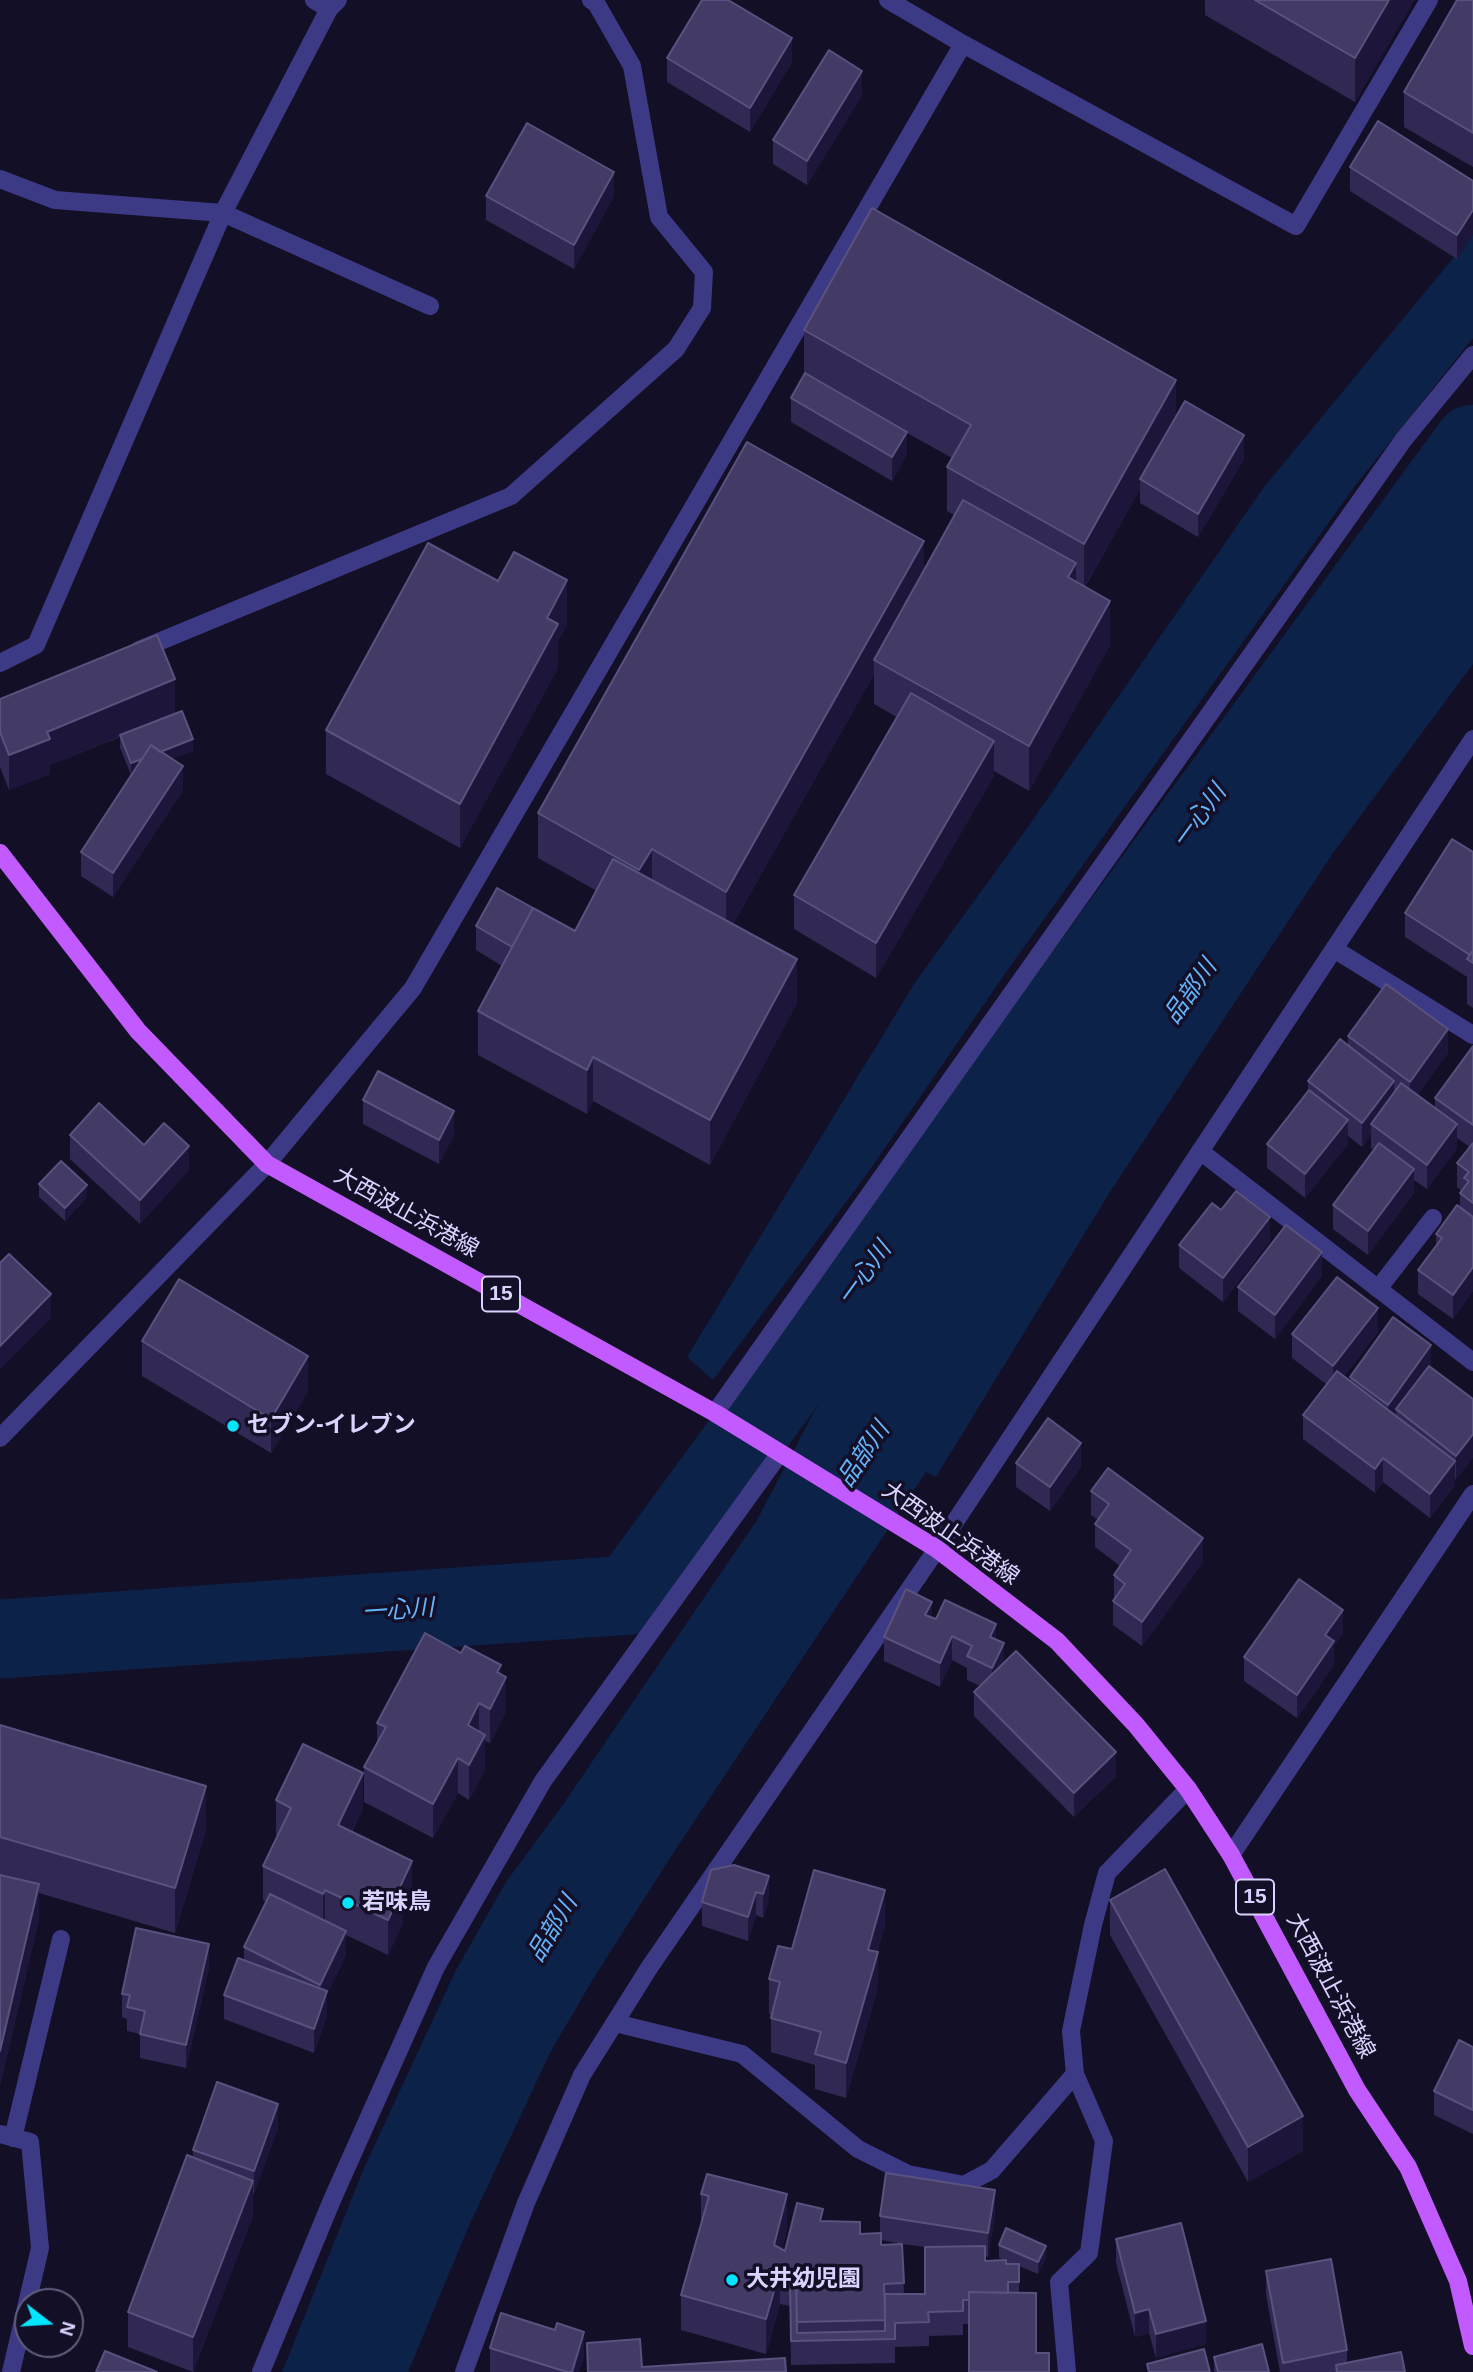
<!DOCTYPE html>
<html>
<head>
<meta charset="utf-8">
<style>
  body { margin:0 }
  #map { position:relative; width:1473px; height:2372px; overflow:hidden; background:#130f26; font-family:Arial,sans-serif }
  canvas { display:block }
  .north { position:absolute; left:14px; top:2288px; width:70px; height:70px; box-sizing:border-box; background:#130f26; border:2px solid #625e7d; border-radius:50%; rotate:107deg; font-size:19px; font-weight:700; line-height:28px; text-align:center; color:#d9d4ff }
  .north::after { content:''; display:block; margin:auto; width:24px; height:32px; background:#00e5ff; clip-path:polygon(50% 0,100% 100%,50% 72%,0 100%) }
</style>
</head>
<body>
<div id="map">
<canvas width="1473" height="2372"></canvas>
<div class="north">N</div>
</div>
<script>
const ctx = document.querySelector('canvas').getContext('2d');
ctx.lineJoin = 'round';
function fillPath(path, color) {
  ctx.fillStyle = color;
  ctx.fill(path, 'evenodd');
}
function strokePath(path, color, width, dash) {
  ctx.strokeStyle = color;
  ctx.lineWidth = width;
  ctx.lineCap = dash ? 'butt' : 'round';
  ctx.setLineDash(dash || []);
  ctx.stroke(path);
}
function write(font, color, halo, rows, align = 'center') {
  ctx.font = font + ' Arial,"Noto Sans JP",sans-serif';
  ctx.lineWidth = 7;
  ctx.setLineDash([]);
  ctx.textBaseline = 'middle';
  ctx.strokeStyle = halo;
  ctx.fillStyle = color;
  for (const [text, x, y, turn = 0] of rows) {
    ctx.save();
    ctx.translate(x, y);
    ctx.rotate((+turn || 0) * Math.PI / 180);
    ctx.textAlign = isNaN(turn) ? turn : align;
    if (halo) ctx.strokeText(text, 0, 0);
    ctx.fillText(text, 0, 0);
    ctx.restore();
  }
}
fillPath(new Path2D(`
  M1473,234v104l-118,148 -346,482 -142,206 -154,206 -26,-23 229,-376 109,-150 239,-344z
  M1473,473v191l-140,189 -223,339 -174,285 -10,-5 -254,383 -79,124 -43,74 -82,175 -60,144h-126l82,-204 92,-198 50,-88 56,-76 195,-286 58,-110 221,-345 337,-471z`), '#0c2248');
strokePath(new Path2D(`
  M0,1639l630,-44 843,-1151`), '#0c2248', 79);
strokePath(new Path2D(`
  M314,0l15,9 9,-9
  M963,44l333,182 133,-226
  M0,179l55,21 168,13 207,93
  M139,650l372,-154 165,-147 26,-41 2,-36 -45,-55 -27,-151 -36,-63 -5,-3
  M0,663l36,-18 187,-432 106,-204
  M1334,949l139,86
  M1200,1151l273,211
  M1378,1289l55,-71
  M715,1413l689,-974 69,-84
  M0,1438l267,-274 146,-176 550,-944 -75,-44
  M1231,1855l242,-361
  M615,2023l127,31 116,95 50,25 56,11 28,-15 83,-96
  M0,2134l30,8 10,106 -29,124
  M13,2138l48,-199
  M261,2372l71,-172 104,-233 107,-186 237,-328
  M464,2372l62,-169 56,-128 67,-107 288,-419 536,-810
  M1067,2372l-8,-90 30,-29 15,-112 -29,-67 -4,-43 22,-106 14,-52 81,-84`), '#3d3a85', 18);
strokePath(new Path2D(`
  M0,853l138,178 129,133 448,249 222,136 120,92 79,84 52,64 43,66 126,235 51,77 50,114 15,65`), '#c25bff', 18);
fillPath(new Path2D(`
  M1205,0h209l-59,102 -150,-87z
  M1473,0v167l-69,-40v-35z
  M667,58l125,4 -42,70 -83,-50z
  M862,95l-55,90 -34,-21v-24z
  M1350,167l123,14 -16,78 -107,-68z
  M486,196h128l-40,73 -88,-49z
  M804,330l372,87 68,42 -46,78 -58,-34v-14l-55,98 25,58 -81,146 -35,-20v5l-118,202 -82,-49v-34l103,-178 -23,-13v-30l-141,250 64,79 -87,162 -117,-64 -6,13 -109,-59v-44l24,-45 -26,-16v-24l57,-18 42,23 22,-40 -59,-33v-45l386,-243 30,-55 -7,-4v-44l5,-9 -45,-25v22l-15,26 -101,-59v-24l13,-23z
  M567,625l-9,16v27l-98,180 -134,-74v-44z
  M0,699l175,15 18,37 -21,8 11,31 -70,107 -32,-21v-24l51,-77h-1l-11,-27v-11l-70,28v9l-41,16 -9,-23z
  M1473,852v156l-6,-4v-27l-62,-40v-24z
  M1348,1036l100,17 -31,42 18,13v-10l38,-52v245l-20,28 -35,-25v-24l18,-25v-11l24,-26v-15l2,-2 -5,-4v-24l13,-16 -13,-9v10l-30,41 -13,-9v13l-46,62 -35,-26v-24l41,-55 -3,-2v-14l-9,13 -14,-11v8l-43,54 -38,-30v-24l41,-52v-11l40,-36z
  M363,1100l91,35 -15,29 -76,-40z
  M70,1135l74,10 45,25 -49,54 -70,-65z
  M39,1184l48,13 -22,24 -26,-24z
  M1221,1210l49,31 -47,61 -44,-34v-23z
  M1322,1276l-47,63 -37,-28v-24z
  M1378,1332l-34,44 6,5v-4l81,-10 42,32 -17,81 -1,-2v7l-25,33 -47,-36 -8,11 -72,-54v-24l23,-31 -34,-26v-24z
  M142,1341l166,50 -37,62 -129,-77z
  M1016,1463l65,4 -31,44 -34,-24z
  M1091,1491l112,71 -61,84 -29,-21v-24l1,-2v-24l6,-9 -25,-19v-23l3,-4 -7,-5z
  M932,1618l64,22 8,23 112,113 -42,41 -100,-101v-24l6,-6 -13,-6v-12l-15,-8 -12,27 -56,-26v-24z
  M1343,1633l-9,13v19l-37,53 -53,-37v-24z
  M501,1674l5,38 -16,31 -5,-2v29l-16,30 -11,-7 -25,45 -69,-36v-35l13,-24v-20z
  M0,1725l206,105 -31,103 -136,-40v26l-39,167z
  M276,1800l87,8 -11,24 60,63 -9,20v8l-15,32 -42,-20v20l-19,39v21l-13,38 -90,-34v-24l20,-35v-13l22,-45 -3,-2v-34l15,-30 -2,-1z
  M734,1865l35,35 -6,18 -7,-3 -8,26 -46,-15v-24z
  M1110,1900l193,251 -55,31 -138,-247z
  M885,1925l-8,27 1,35 -32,111 -31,-9v-24l-44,-13v-37l-2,-1v-35l23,-30z
  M209,1968l-23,100 -46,-10v-24l-13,-3v-12l-5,-2v-23z
  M1473,2047v87l-39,-19v-24z
  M278,2128l-25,67v21l-60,156 -65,-25v-35l65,-154v-8z
  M707,2174l80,55 -5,20 3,2 38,-30 37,13 20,-1v-17l115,-3 -7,44 -3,-1v5l20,-1 -6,-2v-13l47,13 -8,16 -19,-8v27l17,60 13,19 -80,-48h-6v11l-34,1v10l-34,1v16l-104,2 -1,-59 -10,-2 -14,50 -85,-24v-35l20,-70v-31zM881,2240l21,4 -21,1zM902,2244l24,3 -1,47h-21z
  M1116,2239l90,105 -50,14 -7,-25 -14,4 -19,-74z
  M1266,2271l81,79v13l58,9h-125l-14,-77z
  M490,2348l94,8 -5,16h-89z
  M1214,2357l55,15h-55z`), '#312854');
fillPath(new Path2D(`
  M1389,0h25l-59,102v-44z
  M792,38v24l-42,70v-24z
  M862,71v24l-55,90v-24z
  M614,172v24l-40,73v-24z
  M1473,210v24l-16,25v-24z
  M1176,380v45l-36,54v10l-56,99v-44z
  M907,432v23l-15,26v-24z
  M1244,435v24l-46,78v-23z
  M924,541v45l-50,74v14l-148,262v-44z
  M1076,563v44l-8,-30z
  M567,580v45l-9,16v27l-98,180v-44l87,-186z
  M1110,601v44l-81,146v-45z
  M175,679v35l-125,51v9l-41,16v-35l38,-23z
  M193,739v12l-62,24v-12z
  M994,741v35l-118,202v-35z
  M183,766v24l-70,107v-24z
  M652,849v45l-13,21v-45z
  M797,959v44l-87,162v-45z
  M1448,1029v24l-38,53v-24z
  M593,1057v44l-6,13v-44z
  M1394,1081v24l-23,19v10l-9,13v-24z
  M454,1111v24l-15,29v-24z
  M1348,1120v24l-43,54v-24z
  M1457,1124v24l-30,41v-24z
  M189,1146v24l-49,54v-24z
  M1414,1169v24l-46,62v-24z
  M87,1185v12l-22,24v-13z
  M1270,1217v24l-47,61v-24z
  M1322,1252v24l-47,63v-24z
  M1473,1267v24l-20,28v-24z
  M51,1294v24l-51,52v-24z
  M1378,1308v24l-45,58v-24z
  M1431,1345v24l-35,40v9l-8,11v-24z
  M308,1356v35l-37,62v-34z
  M1473,1434v24l-17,22v-24z
  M1081,1443v24l-31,44v-24z
  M1383,1458v24l-8,11v-24z
  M1455,1461v24l-25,33v-24z
  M1203,1538v24l-61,84v-24z
  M932,1602v23l-7,-10z
  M1343,1610v23l-9,13v19l-37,53v-23l28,-60z
  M996,1624v24l-6,-11z
  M952,1636v24l-12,27v-24z
  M1004,1643v24l-12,25v-24z
  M501,1665v21l5,-9v35l-16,31v-34l7,-37z
  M479,1703v35l-11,-13z
  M485,1735v35l-16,30v-35z
  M1116,1752v24l-42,41v-24z
  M458,1758v35l-25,45v-34z
  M363,1773v35l-25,52v-35z
  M206,1786v44l-31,103v-45z
  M412,1861v34l-9,20v8l-15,32v-35l12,-33z
  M769,1876v24l-6,18v-24z
  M39,1884v35l-39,167v-35z
  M325,1890v35l-2,4v-35z
  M885,1890v35l-17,59v-34z
  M756,1892v23l-8,26v-24z
  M346,1931v24l-19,39v21l-13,38v-24l6,-20v-24z
  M209,1944v24l-23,100v-23z
  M878,1952v35l-32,111v-35z
  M278,2104v24l-24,67v-24z
  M1303,2116v35l-55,31v-35z
  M253,2181v35l-60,156v-35z
  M995,2190v23l-7,44v-24z
  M787,2194v35l-13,51v-35z
  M1046,2246v12l-8,16v-12z
  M780,2270v34l-14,50v-35z
  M1149,2309v24l-14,4v-24z
  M1206,2321v23l-50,14v-24z
  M584,2332v24l-5,16h-7z`), '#1d163a');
const building = new Path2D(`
  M702,0h26l64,38 -42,70 -83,-50z
  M1255,0h134l-34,58z
  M1457,0h16v133l-69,-41z
  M829,50l33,21 -55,90 -34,-21z
  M1378,121l95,60v29l-16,25 -107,-68z
  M527,123l87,49 -40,73 -88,-49z
  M872,208l304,172 -92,164 -137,-77 24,-42 -167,-95z
  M805,373l102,59 -15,25 -101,-59z
  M1185,401l59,34 -46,79 -58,-35z
  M747,442l177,99 -198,351 -74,-43 -13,21 -101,-57z
  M963,500l113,63 -8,14 42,24 -81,145 -155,-86z
  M428,543l70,38 16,-29 53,28 -20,38 11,6 -98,180 -134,-74z
  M157,635l18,44 -128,53 3,7 -41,16 -9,-23v-33z
  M911,693l83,48 -118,202 -82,-48z
  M182,711l11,28 -33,13 -9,-7 -9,14 -11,4 -11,-28z
  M151,745l32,21 -70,107 -32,-21z
  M1452,839l21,13v98l-3,5 -65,-42z
  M613,859l184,100 -87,161 -117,-63 -6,13 -109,-59 55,-103 42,23z
  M497,888l36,20 -21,39 -36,-21z
  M1473,950v13l-6,-4z
  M1386,984l62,45 -38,53 -62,-46z
  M1340,1039l54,42 -32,42 -54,-42z
  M1473,1046v79l-38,-27z
  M378,1071l76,40 -15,29 -76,-40z
  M1401,1083l56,41 -30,41 -56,-41z
  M1309,1090l39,30 -43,54 -38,-30z
  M99,1103l45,42 20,-22 25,23 -49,54 -70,-65z
  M1379,1143l35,26 -46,62 -35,-26z
  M1473,1143v60l-13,-10 9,-12 -5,-3 5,-6 -12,-9z
  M61,1161l26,24 -22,23 -26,-24z
  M1236,1191l34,26 -47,61 -44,-33 33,-42 9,7z
  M1457,1205l16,12v50l-20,28 -35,-25 24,-32 -6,-4z
  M1286,1225l36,27 -47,63 -37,-28z
  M9,1254l42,40 -51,52v-83z
  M1337,1277l41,31 -45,58 -41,-32z
  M179,1279l129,77 -37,63 -129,-78z
  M1393,1317l38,28 -43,60 -38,-28z
  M1429,1366l44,33v35l-17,22 -60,-47z
  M1337,1371l118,90 -25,33 -47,-36 -8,11 -72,-54z
  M1048,1418l33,25 -31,44 -34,-24z
  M1108,1468l95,70 -61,84 -29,-21 12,-17 -11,-9 17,-25 -36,-26 14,-20 -18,-13z
  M1299,1579l44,31 -18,25 9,6 -37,54 -53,-38z
  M906,1589l26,13 -7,13 11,4 9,-19 51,24 -6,13 14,6 -12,25 -25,-12 5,-10 -20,-10 -12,27 -56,-26z
  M425,1633l36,20 4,-7 36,19 -4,7 9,5 -16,32 -11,-6 -11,22 17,10 -16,30 -11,-7 -25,46 -69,-37 22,-40 -9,-4z
  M1016,1651l100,101 -42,41 -100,-101z
  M0,1725l206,61 -31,102 -175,-51z
  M303,1744l60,29 -25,52 74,36 -12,26 3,2 -15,31 -63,-30 -2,4 -60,-28 28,-58 -15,-8z
  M734,1865l35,11 -6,18 -7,-2 -8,25 -46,-15 9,-32z
  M1165,1869l138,247 -55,31 -138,-247z
  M814,1870l71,20 -17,60 10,2 -32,111 -31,-9 6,-22 -50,-14 9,-36 -11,-3 9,-33 14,3z
  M0,1875l39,9 -39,167z
  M270,1894l76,37 -26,54 -76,-38z
  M136,1928l73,16 -23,101 -46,-11 5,-23 -18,-4 3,-12 -8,-1z
  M238,1958l89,33 -13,38 -90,-34z
  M1459,2040l14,7v63l-39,-19z
  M217,2082l61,22 -24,67 -61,-21z
  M187,2155l66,26 -60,156 -65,-25z
  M886,2173l109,17 -7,43 -108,-17z
  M707,2174l80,20 -13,51 11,6 12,-48 26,6 -3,12 40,1v12l21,-1v12l21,-1 2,39 -20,1 1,36 -88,2 -1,-50 -16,-2 -14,49 -85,-24 28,-99 -8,-2z
  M1181,2223l25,98 -50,13 -7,-25 -14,4 -19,-74z
  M1006,2228l40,18 -8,16 -39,-17z
  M985,2246v15l21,-1v4h13v18h-11v11l-39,-1v8h-6v11l-35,1 1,10 -34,1v16l-104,2 -1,-59 6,1 1,50 88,-2v-37h40v-47z
  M1331,2259l16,91 -64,13 -17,-92z
  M969,2292l67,1v60h13v19h-80z
  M501,2313l54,17 2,-7 27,9 -12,40h-5l-77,-24z
  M640,2339l2,28 143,-9 1,14h-198l-1,-29z
  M1262,2344l7,28h-51l-4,-15z
  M1204,2349l6,23h-61l-2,-8z
  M105,2351l52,21h-61z
  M1401,2352l4,20h-68l-1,-7z`);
fillPath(building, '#433a66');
strokePath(building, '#5a527e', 2);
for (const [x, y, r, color] of [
  [233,1426,7,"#00e5ff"],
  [348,1903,7,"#00e5ff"],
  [732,2280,7,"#00e5ff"]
]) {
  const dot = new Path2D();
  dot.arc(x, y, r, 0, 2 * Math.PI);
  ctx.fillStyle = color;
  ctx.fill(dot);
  strokePath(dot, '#130f26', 2.5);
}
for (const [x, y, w] of [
  [501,1294,38],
  [1255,1897,38]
]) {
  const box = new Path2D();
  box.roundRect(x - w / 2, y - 17.5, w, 35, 5);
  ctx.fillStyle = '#130f26';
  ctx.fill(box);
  strokePath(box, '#d9d4ff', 2);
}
write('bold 21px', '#d9d4ff', null, [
  ["15",501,1294],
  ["15",1255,1897]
]);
write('23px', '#d9d4ff', '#130f26', [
  ["大西波止浜港線",406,1213,29],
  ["大西波止浜港線",950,1534,35],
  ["大西波止浜港線",1330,1986,62]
]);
write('bold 23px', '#d9d4ff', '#130f26', [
  ["セブン-イレブン",247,1426],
  ["若味鳥",362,1903],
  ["大井幼児園",746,2280]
], 'left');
write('italic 24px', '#62b6ff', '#130f26', [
  ["一心川",1200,817,-54],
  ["品部川",1191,992,-55],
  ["一心川",865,1274,-54],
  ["品部川",864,1455,-56],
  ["一心川",398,1611,-4],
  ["品部川",553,1929,-59]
]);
</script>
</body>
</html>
